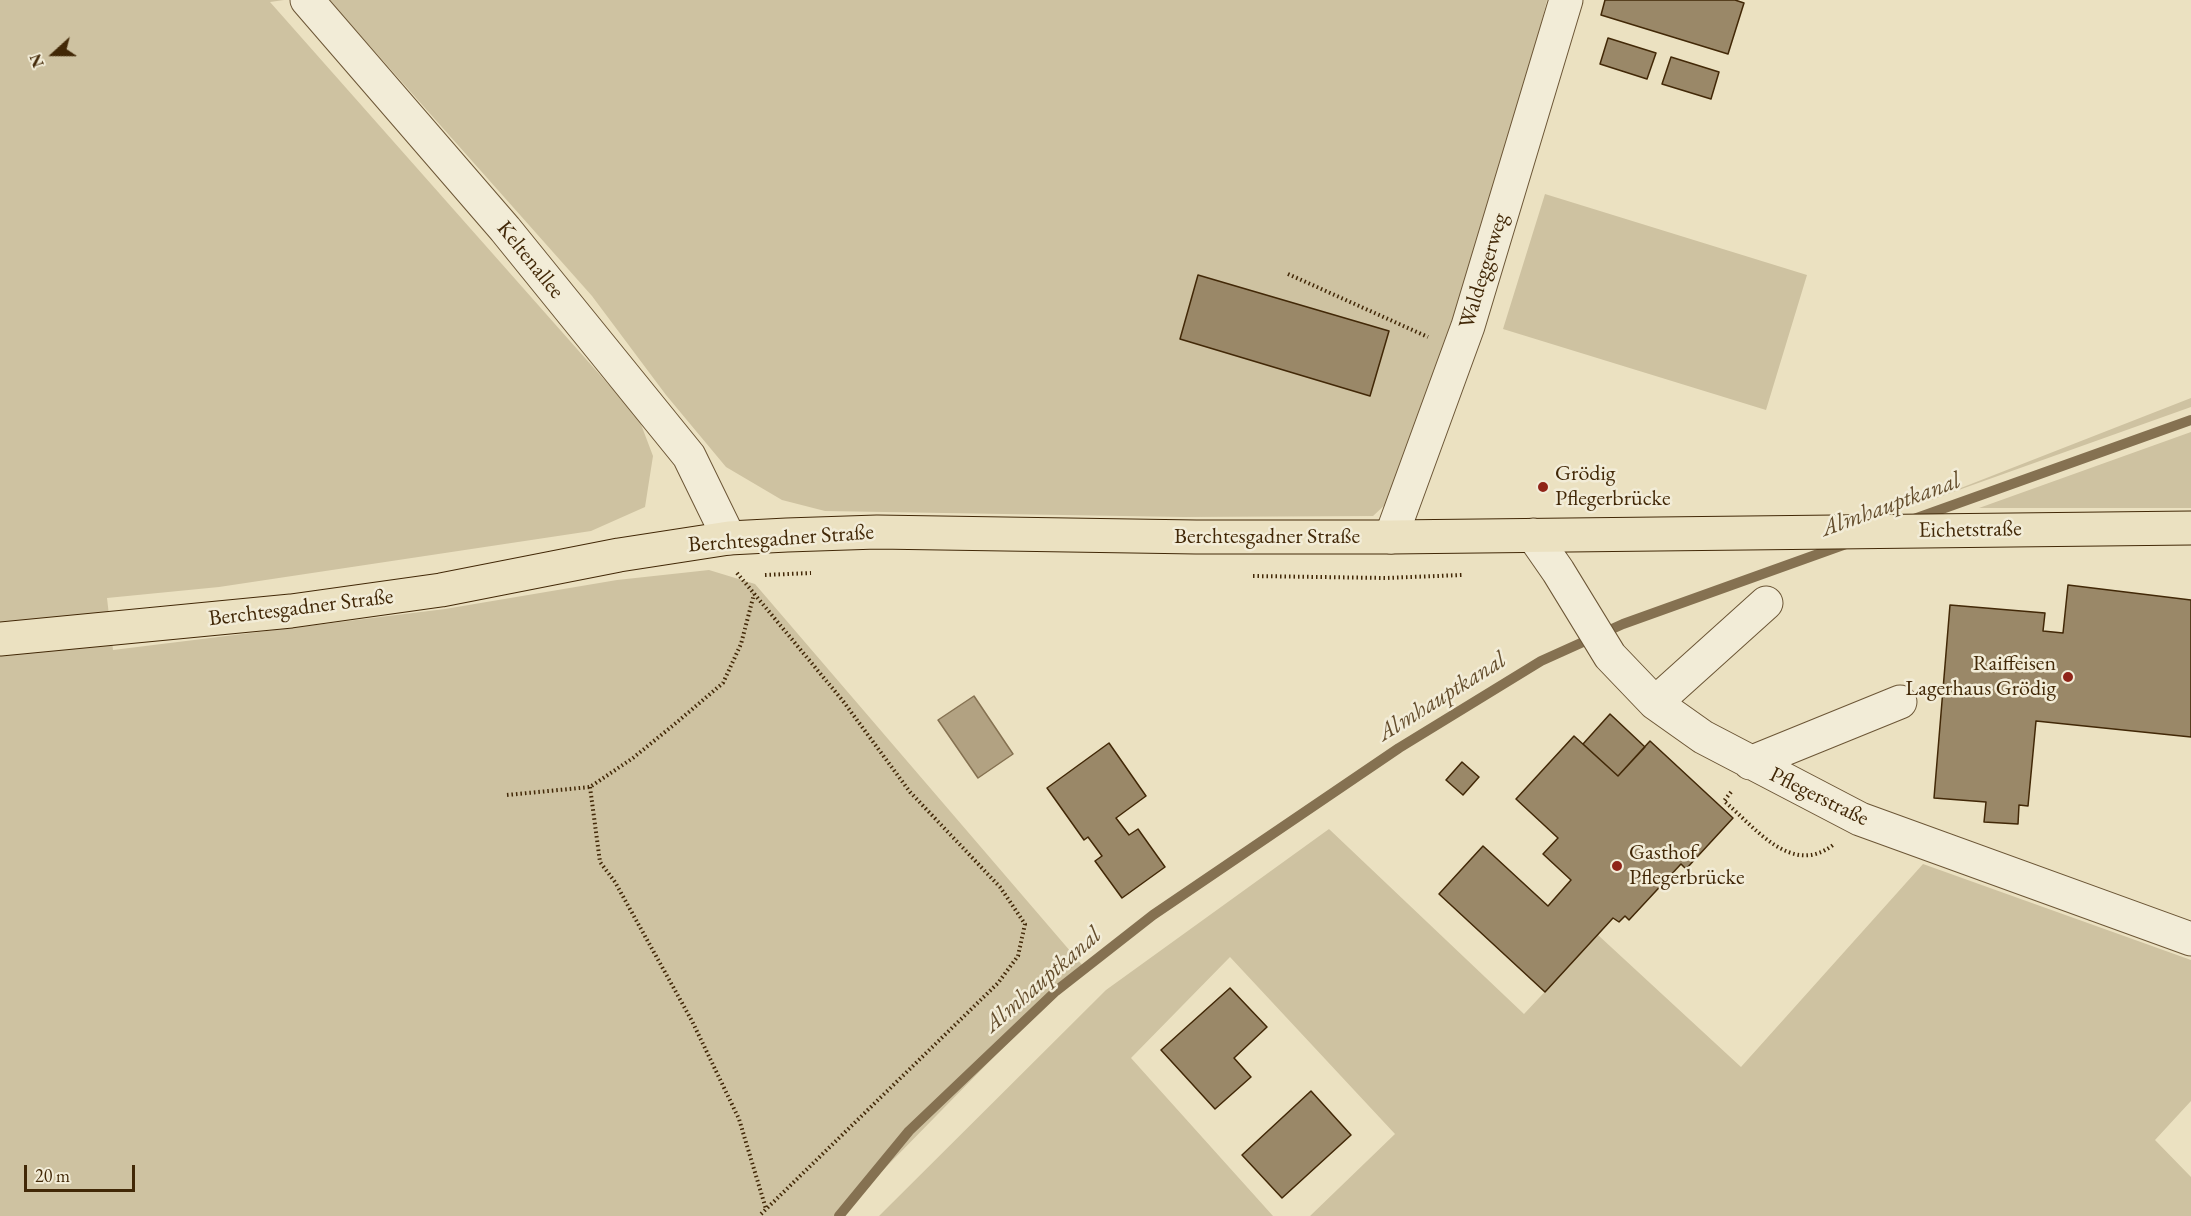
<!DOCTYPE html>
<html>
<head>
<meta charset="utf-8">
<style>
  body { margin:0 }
  #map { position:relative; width:2191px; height:1216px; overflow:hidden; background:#ebe1c1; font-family:"EB Garamond",serif }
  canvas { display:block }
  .north { position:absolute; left:24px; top:24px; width:60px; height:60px; -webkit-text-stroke:4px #f2ecd7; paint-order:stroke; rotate:249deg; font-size:16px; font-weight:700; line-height:24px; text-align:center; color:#422807 }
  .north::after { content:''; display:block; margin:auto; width:21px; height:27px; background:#422807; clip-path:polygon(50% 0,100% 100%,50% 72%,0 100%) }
  .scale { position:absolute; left:24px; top:1165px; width:111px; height:27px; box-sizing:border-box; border:3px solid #422807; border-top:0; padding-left:8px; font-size:18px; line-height:21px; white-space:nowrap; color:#422807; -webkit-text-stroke:4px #f2ecd7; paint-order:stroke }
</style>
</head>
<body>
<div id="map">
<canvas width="2191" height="1216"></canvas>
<div class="north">N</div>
<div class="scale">20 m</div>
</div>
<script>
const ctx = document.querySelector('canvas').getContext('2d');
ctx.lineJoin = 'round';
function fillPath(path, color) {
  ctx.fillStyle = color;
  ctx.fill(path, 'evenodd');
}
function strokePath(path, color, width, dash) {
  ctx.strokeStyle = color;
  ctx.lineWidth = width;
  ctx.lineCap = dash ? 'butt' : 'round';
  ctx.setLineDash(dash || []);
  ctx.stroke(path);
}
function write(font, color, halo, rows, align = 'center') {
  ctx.font = font + ' "EB Garamond",serif';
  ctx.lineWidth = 5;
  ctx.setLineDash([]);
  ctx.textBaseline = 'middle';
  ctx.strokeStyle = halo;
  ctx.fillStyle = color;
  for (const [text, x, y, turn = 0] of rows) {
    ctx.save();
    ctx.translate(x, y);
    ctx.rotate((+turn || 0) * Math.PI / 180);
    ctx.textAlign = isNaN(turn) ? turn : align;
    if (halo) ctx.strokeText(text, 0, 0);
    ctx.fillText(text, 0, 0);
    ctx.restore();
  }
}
fillPath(new Path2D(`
  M0,0h284l-14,2 369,417 14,37 -8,51 -54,24 -372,56 -112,11 6,52 332,-41 172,-29 92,-10 46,14 328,382 -245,250h-838z
  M329,0h1218l-41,165 -103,323 -30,28 -190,1 -358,-6 -43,-11 -56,-33 -60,-72 -74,-99z
  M1545,194l262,81 -41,135 -263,-81z
  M2191,398v9l-266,95z
  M2191,432v76h-212z
  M1329,829l195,185 74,-79 143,132 182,-203 268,96v141l-36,39 36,37v39h-881l85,-82 -165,-177 -99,101 142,158h-394l227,-226z`), '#cec2a1');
const water = new Path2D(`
  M974,696l39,58 -35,24 -40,-58z`);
fillPath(water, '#b2a282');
strokePath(water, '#857151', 1.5);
strokePath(new Path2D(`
  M1914,519l277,-99
  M839,1216l70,-85 147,-140 97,-76 246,-167 142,-87 82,-37 223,-80`), '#857151', 10);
const building = new Path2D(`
  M1605,0h130l9,3 -16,51 -127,-39z
  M1608,38l48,15 -9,26 -47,-15z
  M1671,57l48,15 -8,27 -49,-15z
  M1198,275l191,56 -19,65 -190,-57z
  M2068,585l123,15v137l-155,-16 -8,85 -9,-1 -1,19 -34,-2 2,-20 -52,-4 16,-193 95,8 -2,18 20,2z
  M1610,714l35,33 -27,29 -35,-32z
  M1574,736l44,40 32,-35 83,77 -47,51 -5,-5 -52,56 -4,-4 -6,6 -6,-4 -68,74 -106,-98 44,-48 65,60 23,-26 -28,-26 15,-16 -42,-39z
  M1109,743l37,53 -30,22 13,17 9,-6 27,38 -43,31 -27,-37 7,-5 -14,-19 -4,3 -37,-52z
  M1462,762l17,15 -16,18 -17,-15z
  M1230,988l37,39 -33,31 17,19 -36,32 -54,-59z
  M1311,1091l40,44 -69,63 -40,-43z`);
fillPath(building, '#9a8868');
strokePath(building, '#422807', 1.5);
const minor = new Path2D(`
  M307,0l198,229 184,227 40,82
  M1533,535l25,36 52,85 45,47 48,34 157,82 331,120
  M1391,537l77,-211 98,-326
  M1655,703l111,-100
  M1750,763l150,-61`);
const major = new Path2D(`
  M0,639l291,-28 150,-21 178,-35 110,-17 58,-3 90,-3 319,5h195l800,-9`);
strokePath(minor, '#6c5636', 35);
strokePath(major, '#422807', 35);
strokePath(new Path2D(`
  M1288,274l140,63
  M737,573l106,128 67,91 90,95 25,37 -7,32 -20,27 -239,233
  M765,575l46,-2
  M1253,576l132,2 77,-3
  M590,787l10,75 15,20 77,139 47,98 27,90
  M1731,792l-7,9c31,26 67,76 109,44
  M507,795l83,-8 43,-29 43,-35 47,-40 18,-39 13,-50`), '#422807', 4, [1.5, 3]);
strokePath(minor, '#f2ecd7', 33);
strokePath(major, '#ebe1c1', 33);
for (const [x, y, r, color] of [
  [1543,487,6,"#8f2418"],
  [2068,677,6,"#8f2418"],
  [1617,866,6,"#8f2418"]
]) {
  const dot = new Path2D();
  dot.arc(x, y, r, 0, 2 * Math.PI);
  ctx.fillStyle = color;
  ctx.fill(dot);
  strokePath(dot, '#f2ecd7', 2);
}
write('22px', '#422807', '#f2ecd7', [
  ["Keltenallee",530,260,51],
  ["Waldeggerweg",1484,271,-73],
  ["Eichetstraße",1970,530,-1],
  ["Berchtesgadner Straße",1267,537],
  ["Berchtesgadner Straße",781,539,-4],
  ["Berchtesgadner Straße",301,608,-7],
  ["Pflegerstraße",1819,797,26]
]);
write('22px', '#422807', '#f2ecd7', [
  ["Grödig",1555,474],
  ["Pflegerbrücke",1555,499],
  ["Raiffeisen",2056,664,"right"],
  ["Lagerhaus Grödig",2056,689,"right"],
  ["Gasthof",1629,853],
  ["Pflegerbrücke",1629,878]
], 'left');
write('italic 24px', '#644d2c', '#f2ecd7', [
  ["Almhauptkanal",1891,505,-20],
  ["Almhauptkanal",1442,697,-32],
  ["Almhauptkanal",1043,980,-41]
]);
</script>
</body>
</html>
